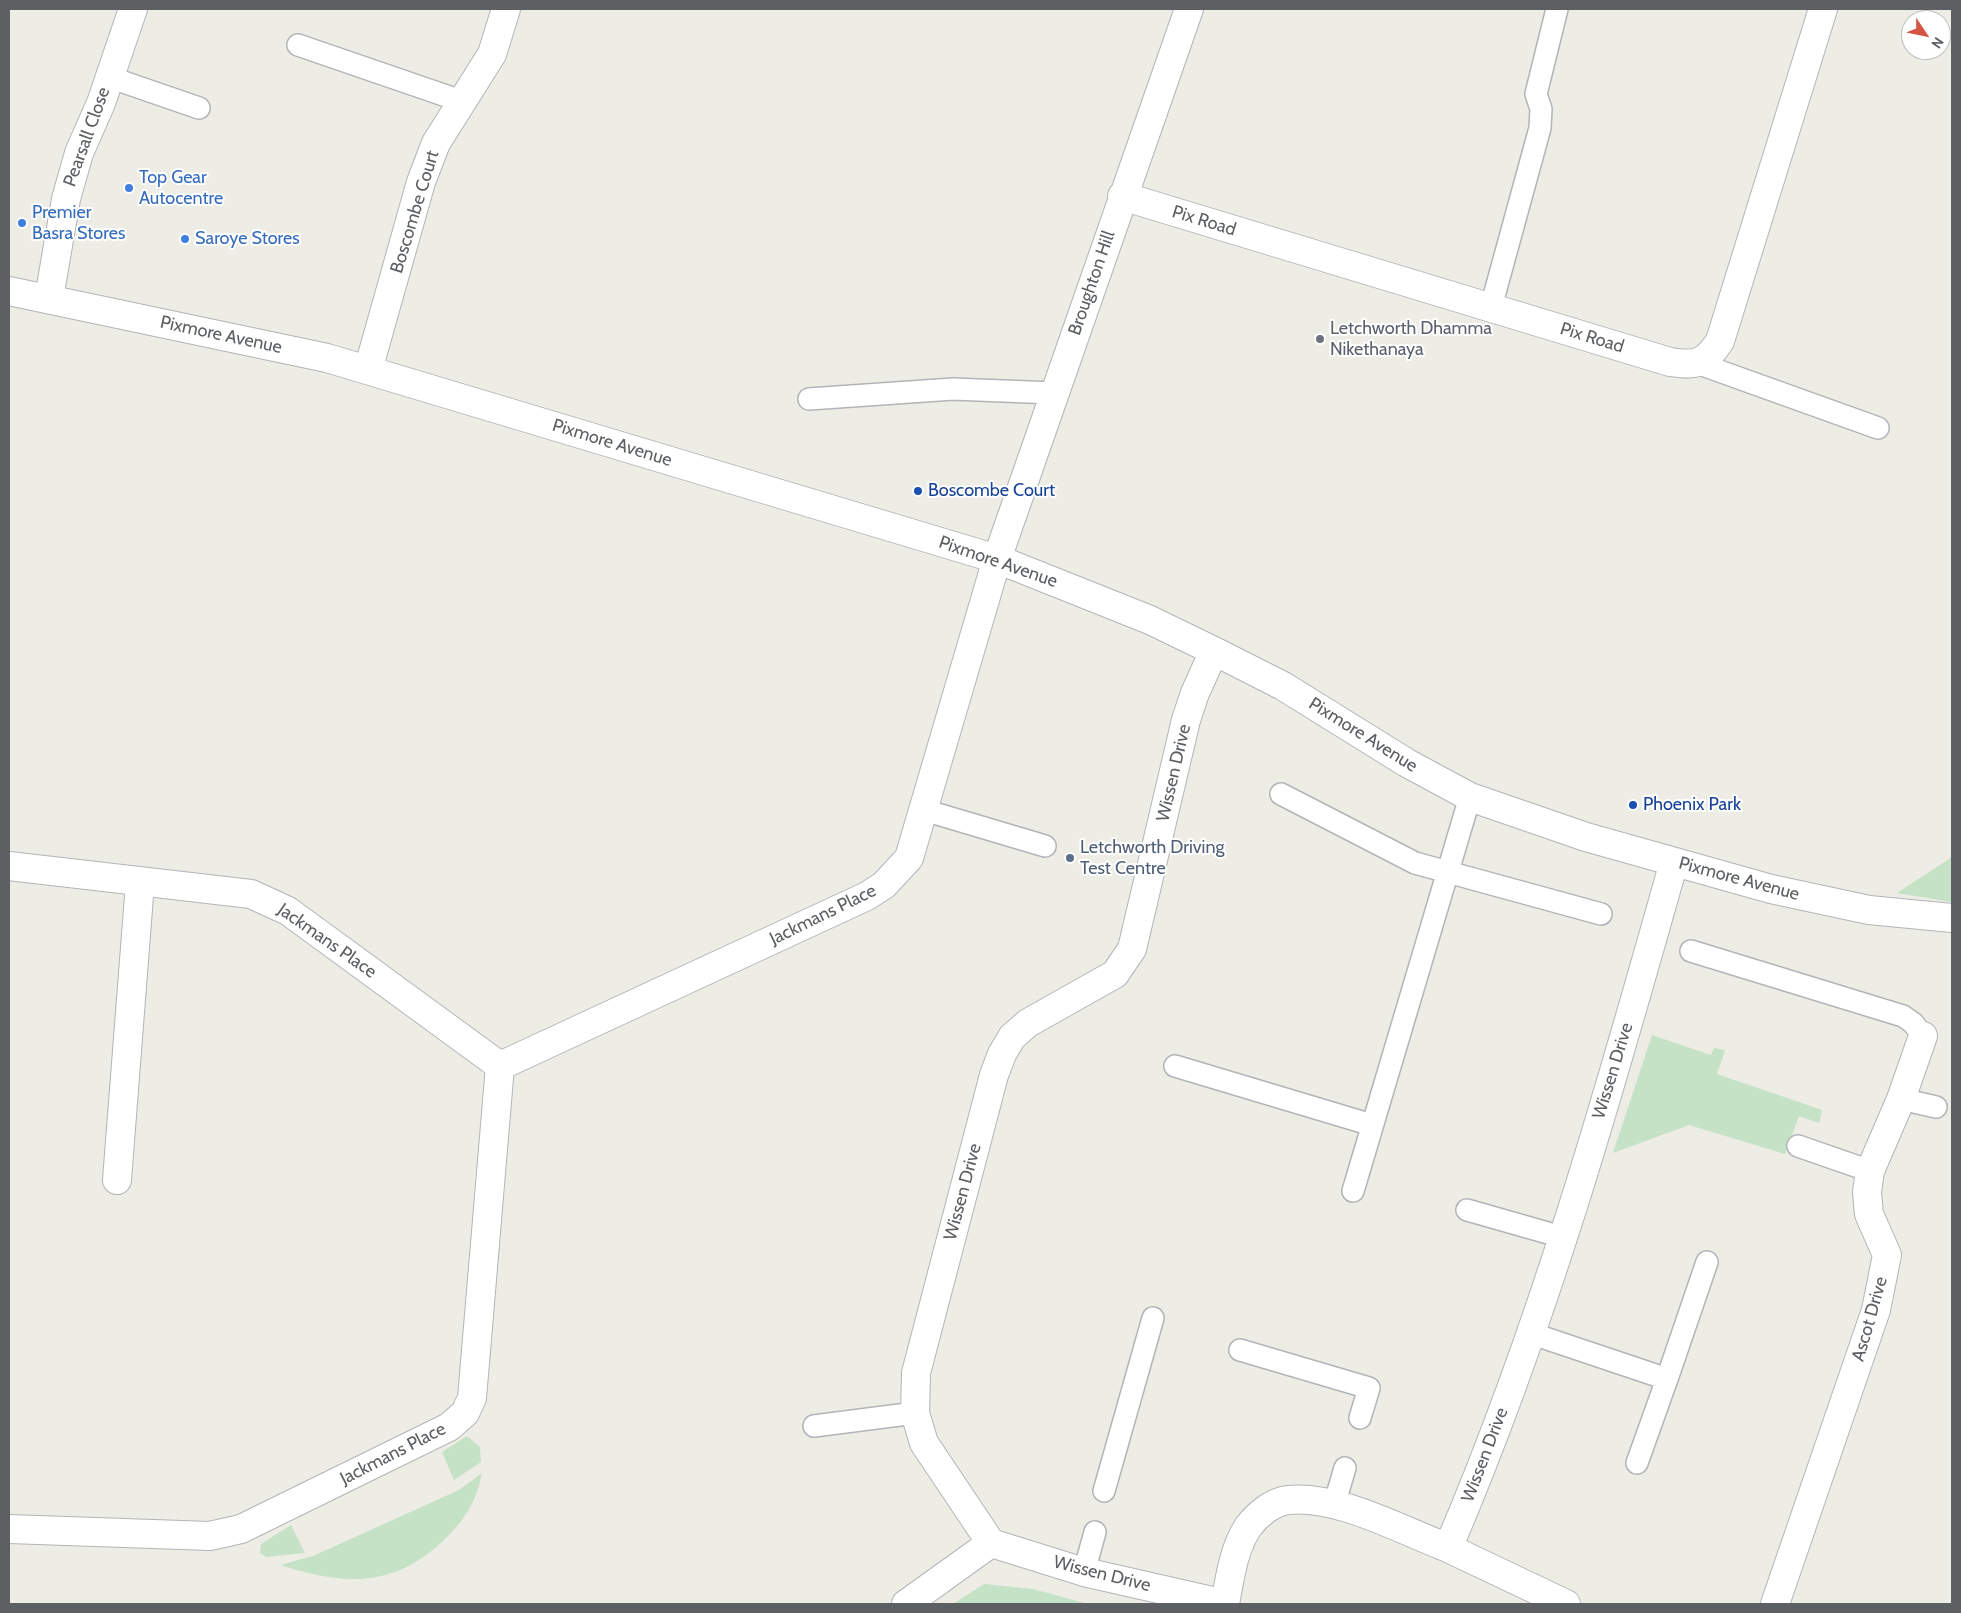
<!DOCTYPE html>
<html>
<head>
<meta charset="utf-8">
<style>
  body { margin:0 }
  #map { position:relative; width:1961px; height:1613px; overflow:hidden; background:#edece5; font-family:Cabin,sans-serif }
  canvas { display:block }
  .frame { position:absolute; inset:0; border:10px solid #5d6063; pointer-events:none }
  .north { position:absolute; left:1901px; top:10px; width:50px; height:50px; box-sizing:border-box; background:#fff; border:1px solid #bebfc1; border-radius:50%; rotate:124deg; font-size:14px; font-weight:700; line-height:20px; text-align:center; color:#5d6063 }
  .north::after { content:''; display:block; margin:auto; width:18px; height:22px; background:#d45445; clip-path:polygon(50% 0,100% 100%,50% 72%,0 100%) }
</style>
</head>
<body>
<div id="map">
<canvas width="1961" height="1613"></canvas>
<div class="frame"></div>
<div class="north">N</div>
</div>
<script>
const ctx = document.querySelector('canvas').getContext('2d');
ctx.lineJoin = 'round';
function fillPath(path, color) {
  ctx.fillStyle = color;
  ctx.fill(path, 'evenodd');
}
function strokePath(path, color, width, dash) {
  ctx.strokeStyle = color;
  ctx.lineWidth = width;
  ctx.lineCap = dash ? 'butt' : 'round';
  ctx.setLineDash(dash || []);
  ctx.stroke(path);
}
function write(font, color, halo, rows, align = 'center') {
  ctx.font = font + ' Cabin,sans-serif';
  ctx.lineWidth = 4;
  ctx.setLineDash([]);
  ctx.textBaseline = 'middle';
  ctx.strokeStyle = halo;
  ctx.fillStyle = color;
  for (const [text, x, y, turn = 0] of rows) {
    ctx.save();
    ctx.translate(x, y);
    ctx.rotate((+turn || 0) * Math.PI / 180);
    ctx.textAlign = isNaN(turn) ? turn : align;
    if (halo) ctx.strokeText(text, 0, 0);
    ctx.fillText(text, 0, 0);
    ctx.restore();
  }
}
fillPath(new Path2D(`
  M1952,857v45l-55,-9z
  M1652,1035l59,20 3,-7 11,2 -8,24 105,36 -3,13 -20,-7 -14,38 -96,-29 -76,28z
  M467,1436l13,11 1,15 -27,18 -12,-28z
  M482,1473c-5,28 -18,48 -39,68 -51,48 -100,44 -163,24l33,-9 146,-66z
  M291,1525l14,28 -39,4 -6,-4 1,-9z
  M984,1584l49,5 55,15h-135z`), '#c5e2c6');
const lane = new Path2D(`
  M298,45l163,56
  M109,77l90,31
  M1491,307l49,-179 1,-19 -5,-15 21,-85
  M1697,363l181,65
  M809,399l144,-10 101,4
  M1281,794l134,69 186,51
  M924,810l121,36
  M1691,951l212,65 10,7 10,13
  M1175,1066l197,59
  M1901,1099l35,8
  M1798,1146l72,25
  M1353,1191l117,-394
  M1467,1210l95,27
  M1530,1333l137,46 40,-117
  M1240,1350l129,38 -9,30
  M814,1426l101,-13
  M1637,1463l30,-84
  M1104,1491l49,-173
  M1334,1505l11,-37
  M1084,1572l11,-40`);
const street = new Path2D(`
  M1122,196l548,166c26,4 35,2 50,-21l103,-332
  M9,291l318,67 670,201 153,61 64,31 69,35 124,77 63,34 116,40 185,52 98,21 83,8
  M49,298l17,-99 13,-46 22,-50 32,-94
  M368,370l53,-188 15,-39 56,-89 14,-45
  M1214,651l-19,42 -9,27 -54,229 -17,25 -87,49 -16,14 -10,17 -8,21 -78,298 -1,40 9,30 67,100 93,29 141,32c5,-26 8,-54 23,-77 9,-12 24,-25 40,-27 51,-5 113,30 160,48 95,-221 161,-455 226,-686
  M9,866l242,28 37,17 212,155
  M117,1180l23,-297
  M9,1529l201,7 31,-7 208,-102 16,-14 7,-15 28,-332 367,-170 17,-11 25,-27 88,-299 192,-550
  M1448,1548l118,56
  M906,1604l85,-61
  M1775,1604l101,-294 11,-55 -18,-41 -2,-22 3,-21 31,-72 22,-63`);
strokePath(lane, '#b2b5b8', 24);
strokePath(street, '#b2b5b8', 30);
strokePath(lane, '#fff', 21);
strokePath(street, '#fff', 28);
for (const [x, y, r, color] of [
  [129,188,5,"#3f7fe0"],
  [22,223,5,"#3f7fe0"],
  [185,239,5,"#3f7fe0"],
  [1320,339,5,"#6b7280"],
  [918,491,5,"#1a4fb4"],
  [1633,805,5,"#1a4fb4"],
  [1070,858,5,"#5c6f8a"]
]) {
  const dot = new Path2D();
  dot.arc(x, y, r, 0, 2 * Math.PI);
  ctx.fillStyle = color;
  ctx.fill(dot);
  strokePath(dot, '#fff', 2);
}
write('18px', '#5d6063', '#fff', [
  ["Pearsall Close",87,137,-70],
  ["Boscombe Court",415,212,-73],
  ["Pix Road",1204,221,17],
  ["Broughton Hill",1092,283,-71],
  ["Pixmore Avenue",221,335,12],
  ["Pix Road",1592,338,17],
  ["Pixmore Avenue",612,443,17],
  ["Pixmore Avenue",998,562,19],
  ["Pixmore Avenue",1363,735,32],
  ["Wissen Drive",1174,773,-77],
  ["Pixmore Avenue",1739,879,15],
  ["Jackmans Place",823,915,-26],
  ["Jackmans Place",327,941,35],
  ["Wissen Drive",1613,1071,-73],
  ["Wissen Drive",963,1192,-75],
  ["Ascot Drive",1870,1319,-74],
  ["Jackmans Place",393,1454,-27],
  ["Wissen Drive",1485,1455,-69],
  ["Wissen Drive",1102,1574,14]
]);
write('18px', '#366cbe', '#fff', [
  ["Top Gear",139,178],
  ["Autocentre",139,199],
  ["Premier",32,213],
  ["Basra Stores",32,234],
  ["Saroye Stores",195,239]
], 'left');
write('18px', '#5b616d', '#fff', [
  ["Letchworth Dhamma",1330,329],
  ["Nikethanaya",1330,350]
], 'left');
write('18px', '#164399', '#fff', [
  ["Boscombe Court",928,491],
  ["Phoenix Park",1643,805]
], 'left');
write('18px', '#4e5e75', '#fff', [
  ["Letchworth Driving",1080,848],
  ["Test Centre",1080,869]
], 'left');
</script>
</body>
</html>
